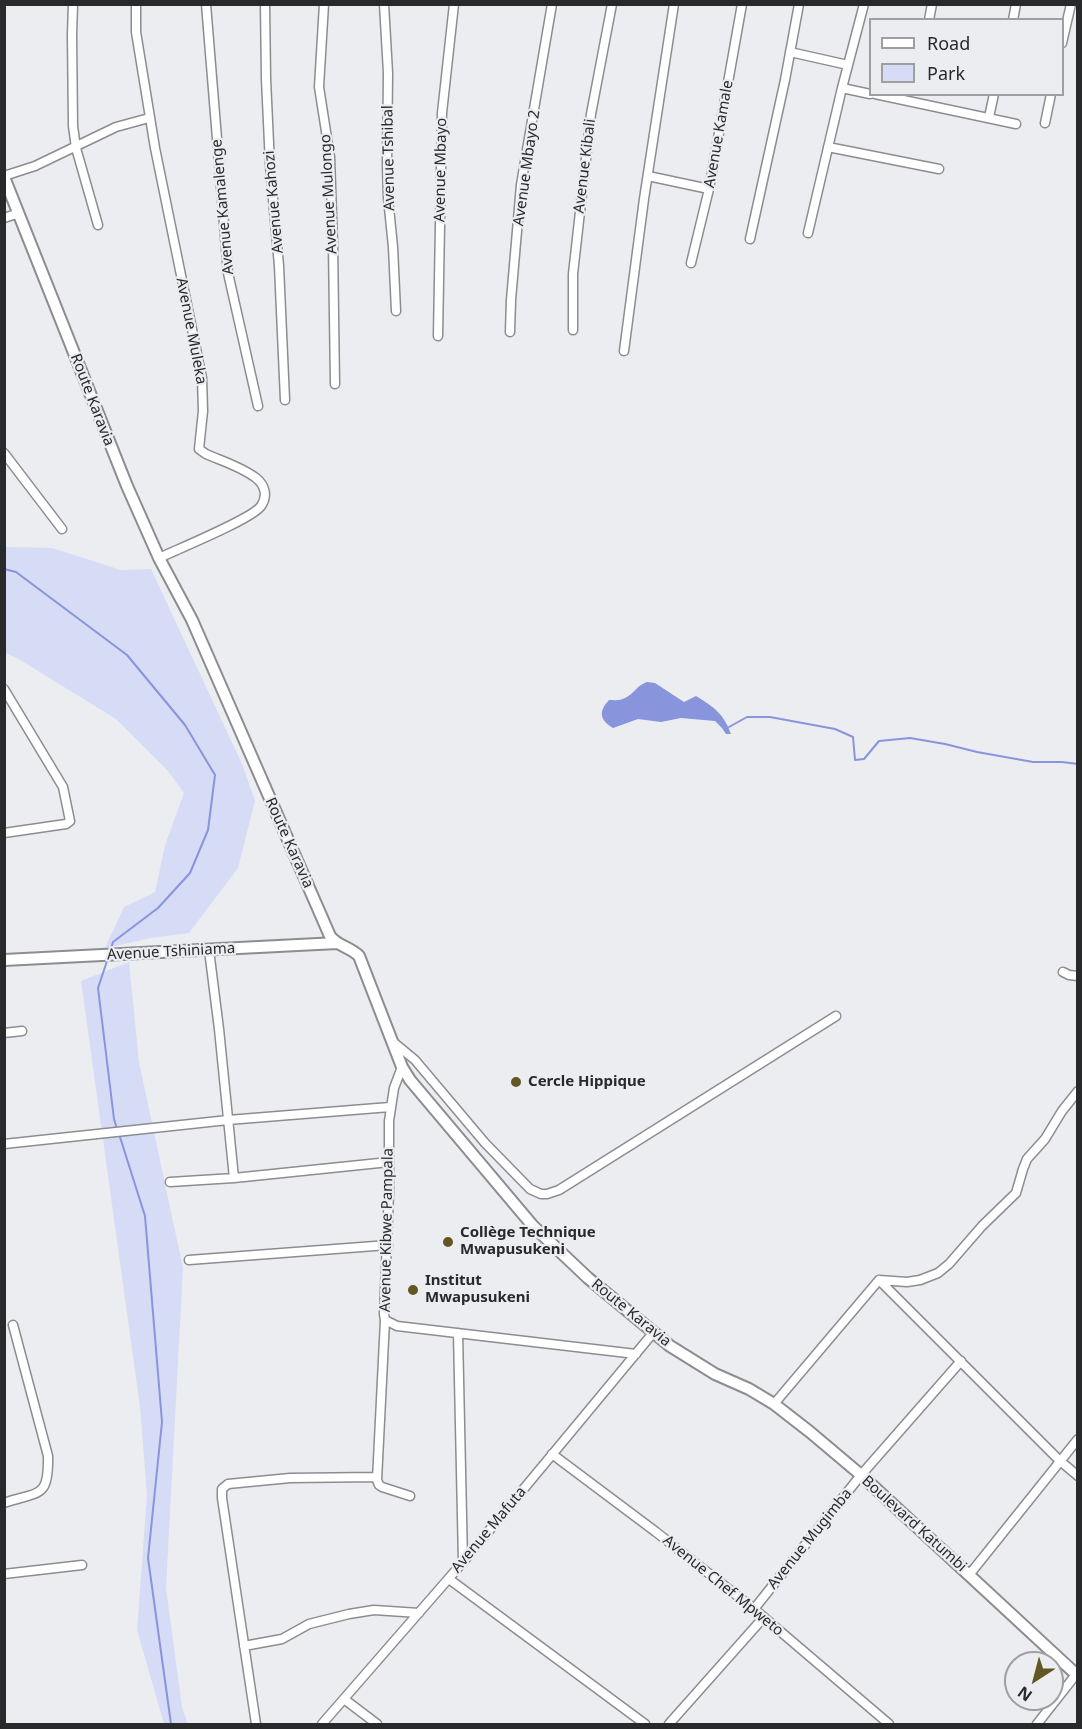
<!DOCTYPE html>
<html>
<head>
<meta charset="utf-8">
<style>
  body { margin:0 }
  #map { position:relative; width:1082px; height:1729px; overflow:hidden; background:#ecedf1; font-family:"Noto Sans",sans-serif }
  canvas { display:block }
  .frame { position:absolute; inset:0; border:6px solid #28292a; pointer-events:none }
  .legend { position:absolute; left:869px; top:18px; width:195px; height:78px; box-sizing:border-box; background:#ecedf1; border:2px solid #9e9fa1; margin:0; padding:8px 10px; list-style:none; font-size:18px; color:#28292a }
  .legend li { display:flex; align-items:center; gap:12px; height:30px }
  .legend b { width:30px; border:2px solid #9e9fa1 }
  .north { position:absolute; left:1004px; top:1651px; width:60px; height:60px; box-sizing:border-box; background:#ecedf1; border:2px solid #9e9fa1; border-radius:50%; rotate:216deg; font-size:16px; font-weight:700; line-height:24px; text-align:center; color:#28292a }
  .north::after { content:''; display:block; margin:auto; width:21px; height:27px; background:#625622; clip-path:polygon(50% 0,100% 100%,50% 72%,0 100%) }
</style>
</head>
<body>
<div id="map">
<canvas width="1082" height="1729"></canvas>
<div class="frame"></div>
<ul class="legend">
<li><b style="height:8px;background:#fff"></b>Road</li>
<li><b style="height:16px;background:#d6dcf6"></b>Park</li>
</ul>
<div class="north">N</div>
</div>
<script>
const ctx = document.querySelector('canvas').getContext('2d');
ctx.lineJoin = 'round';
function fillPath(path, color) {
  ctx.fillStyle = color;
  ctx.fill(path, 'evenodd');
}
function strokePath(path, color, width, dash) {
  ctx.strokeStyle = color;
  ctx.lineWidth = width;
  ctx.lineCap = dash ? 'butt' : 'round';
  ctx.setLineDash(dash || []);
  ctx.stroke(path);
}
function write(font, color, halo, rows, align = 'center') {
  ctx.font = font + ' "Noto Sans",sans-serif';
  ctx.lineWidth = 4.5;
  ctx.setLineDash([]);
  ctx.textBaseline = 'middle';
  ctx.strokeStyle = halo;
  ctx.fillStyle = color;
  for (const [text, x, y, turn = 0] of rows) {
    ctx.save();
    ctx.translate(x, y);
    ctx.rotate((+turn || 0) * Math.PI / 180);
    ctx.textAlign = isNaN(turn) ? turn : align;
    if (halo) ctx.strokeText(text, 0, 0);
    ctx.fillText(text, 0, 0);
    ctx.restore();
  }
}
fillPath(new Path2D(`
  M5,547l47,1 69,22 30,-1 92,197 12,35 -17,67 -49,65 -38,5 -46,10 19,-41 31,-15 10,-47 19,-52 -16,-22 -52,-52 -99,-61 -12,-5z
  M129,962l10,100 44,206 -17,320 16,119 6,17h-24l-27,-94 10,-135 -7,-88 -59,-426z`), '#d6dcf6');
fillPath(new Path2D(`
  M647,682l8,1 29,19 12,-6c18,11 28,18 35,38h-5l-4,-6 -7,-7 -34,-3 -20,4 -23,-3 -25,9c-13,-8 -15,-16 -4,-28 5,0 11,1 16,-2 9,-4 12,-13 22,-16z`), '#8894dc');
strokePath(new Path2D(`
  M4,569l12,3 111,83 58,70 30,50 -7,55 -18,43 -32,35 -45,34 -2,7
  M729,727l18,-10h23l65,12 18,8 2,23 9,-1 15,-18 31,-3 35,6 32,8 56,10h29l16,2
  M108,958l-10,30 16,131 3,10
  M119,1134l26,82 17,206 -14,136 23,166`), '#8894dc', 2);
const minor = new Path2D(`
  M73,4l-1,31 1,91 3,22 22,77
  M136,4v28l19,116 47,230 1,33 -4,38 7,5c16,7 36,13 50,24 9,7 12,18 5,28 -9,13 -83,43 -102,52
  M206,4l22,269 30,133
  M265,4l1,75 4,86 9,101 6,134
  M324,4l-5,83 11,70 3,88 2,139
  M384,4l4,69 -1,92 1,33 5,49 3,64
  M929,20l3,-16
  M1013,20l3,-16
  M1062,43l9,-39
  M790,52l58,13
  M842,88l28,6
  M875,94l141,30
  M989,117l5,-23
  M1045,123l6,-29
  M828,147l111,22
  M4,176l31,-10 81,-39 33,-9
  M648,176l61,13
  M4,218l15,-5
  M808,233l34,-145 22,-84
  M750,239l35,-159 14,-76
  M691,263l18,-74 33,-185
  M573,330v-56l18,-160 21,-110
  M510,332l1,-32 10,-115 31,-181
  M438,336l4,-223 12,-109
  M624,351l20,-152 30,-195
  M4,453l58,76
  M4,689l59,98 7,34 -4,3 -62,9
  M209,950l10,79 15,149
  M1063,972l6,3 9,1
  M4,1033l18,-2
  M392,1041l23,19 70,83 45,46 11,5h6l12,-4 277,-174
  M402,1067l-8,21 -5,33v71l-5,122 1,6 12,6 239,28
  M4,1144l224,-24 162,-13
  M170,1182l64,-4 155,-16
  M189,1260l199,-15
  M879,1280l180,180 19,16
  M385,1320l-8,160 2,5 3,2 28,9
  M458,1333l5,229
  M774,1404l105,-124 28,2 13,-2 18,-7 11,-9 33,-38 34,-33 7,-24 4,-10 18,-20 17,-28 16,-20
  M552,1454l104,78 98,77 135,115
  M4,1503c35,-12 45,-4 44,-47l-35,-131
  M4,1574l78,-9
  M969,1575l109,-136
  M449,1579l196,145
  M754,1609l107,-134 100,-114
  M244,1646l38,-7 27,-15 40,-10 25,-4 45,3
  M344,1699l33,25
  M256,1724l-34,-226v-9l6,-5 62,-6 87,-1
  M322,1724l141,-162 190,-229
  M669,1724l95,-107
  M1037,1724l41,-52`);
const tertiary = new Path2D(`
  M4,177l123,309 32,72 33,62 138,316c7,10 20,11 29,20l43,111 8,13 123,146 55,52 82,68 45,28 34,15 25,15 36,28 51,43 217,201
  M4,960l333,-17`);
strokePath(minor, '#8c8d91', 11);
strokePath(tertiary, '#8c8d91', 14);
strokePath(minor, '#fff', 8);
strokePath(tertiary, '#fff', 10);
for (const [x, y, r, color] of [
  [516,1082,6,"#625622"],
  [448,1242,6,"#625622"],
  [413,1290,6,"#625622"]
]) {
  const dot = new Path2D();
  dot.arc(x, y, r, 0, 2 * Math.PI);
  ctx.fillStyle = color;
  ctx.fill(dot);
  strokePath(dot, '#ecedf1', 2);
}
write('15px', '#28292a', '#ecedf1', [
  ["Avenue Kamale",719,134,-80],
  ["Avenue Tshibal",389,158,-91],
  ["Avenue Kibali",585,166,-83],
  ["Avenue Mbayo 2",527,168,-82],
  ["Avenue Mbayo",441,170,-89],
  ["Avenue Mulongo",329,194,-93],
  ["Avenue Kahozi",274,202,-95],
  ["Avenue Kamalenge",223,207,-95],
  ["Avenue Muleka",191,331,79],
  ["Route Karavia",92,400,69],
  ["Route Karavia",289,843,66],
  ["Avenue Tshiniama",171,952,-3],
  ["Avenue Kibwe Pampala",387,1230,-89],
  ["Route Karavia",631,1313,39],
  ["Boulevard Katumbi",914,1524,42],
  ["Avenue Mafuta",489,1530,-50],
  ["Avenue Mugimba",810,1539,-51],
  ["Avenue Chef Mpweto",723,1586,39]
]);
write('bold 15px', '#28292a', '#ecedf1', [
  ["Cercle Hippique",528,1082],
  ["Collège Technique",460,1233],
  ["Mwapusukeni",460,1250],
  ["Institut",425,1281],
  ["Mwapusukeni",425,1298]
], 'left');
</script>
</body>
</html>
